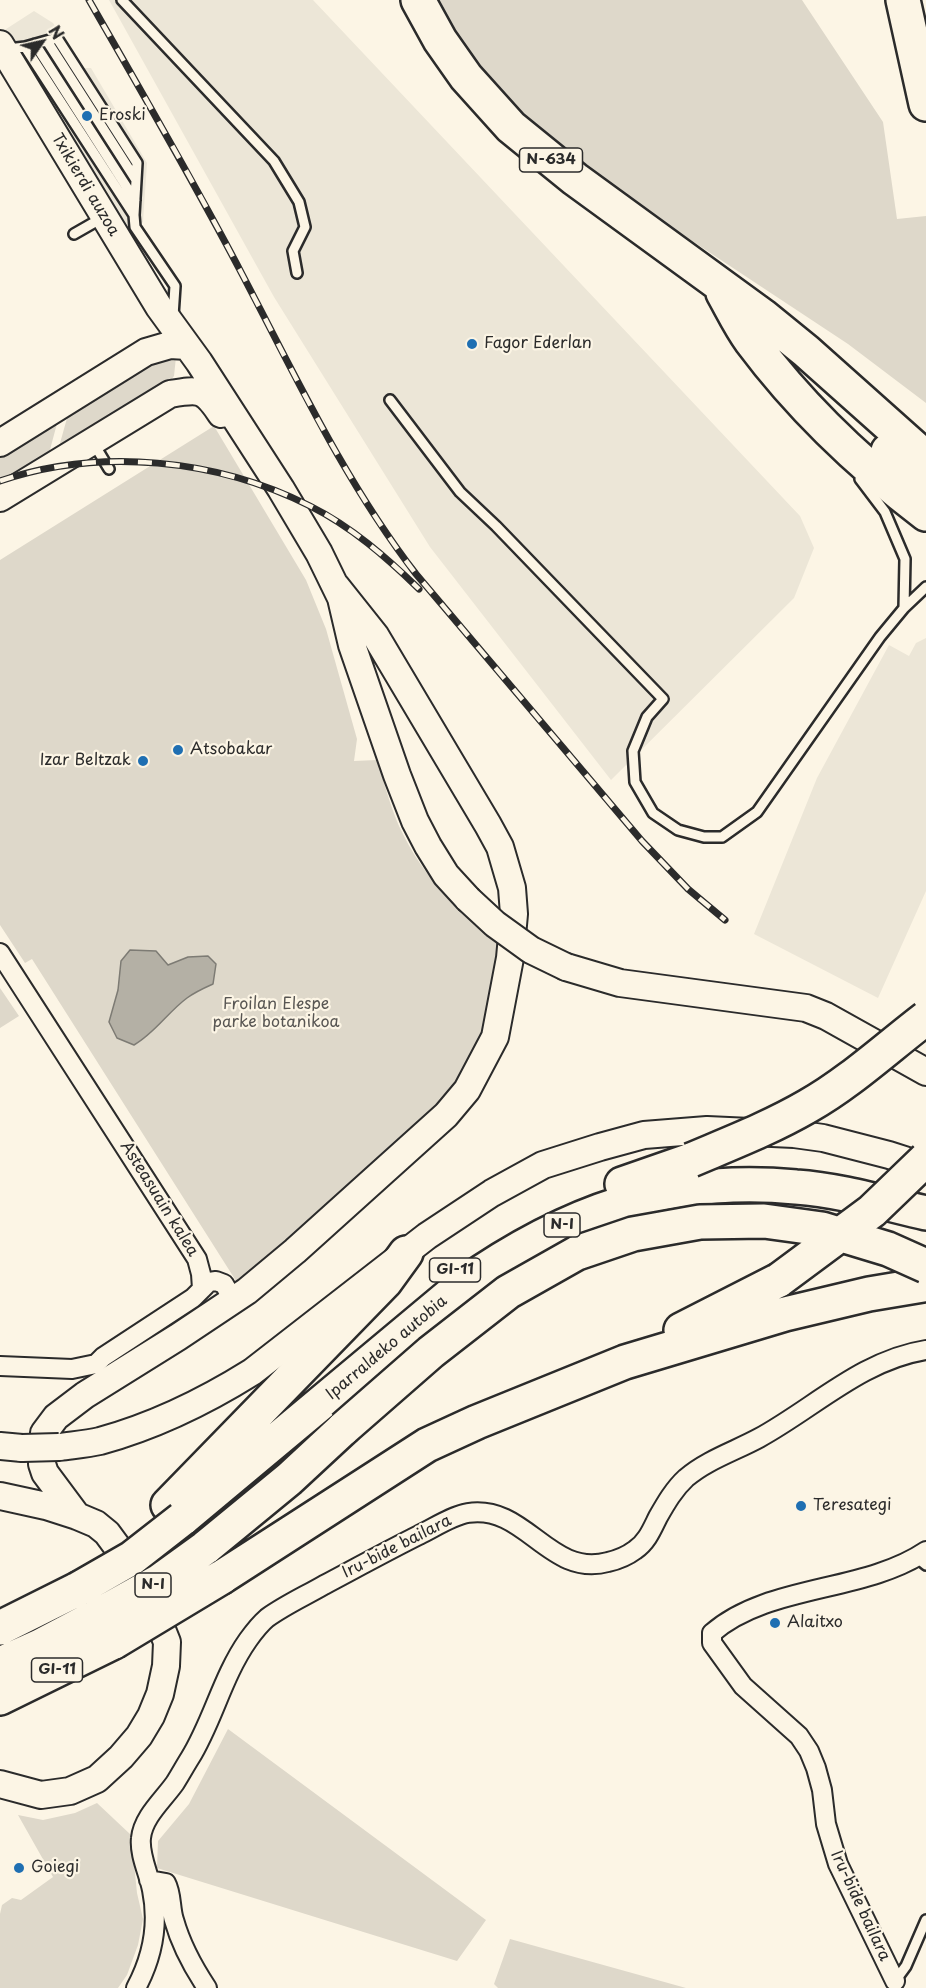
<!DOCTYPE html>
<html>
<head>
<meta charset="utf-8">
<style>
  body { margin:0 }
  #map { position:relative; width:926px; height:1988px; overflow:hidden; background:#fcf5e5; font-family:"Playpen Sans",sans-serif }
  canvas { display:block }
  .north { position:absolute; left:12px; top:12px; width:60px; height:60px; -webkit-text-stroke:4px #fcf5e5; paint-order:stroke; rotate:56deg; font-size:16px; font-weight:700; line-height:24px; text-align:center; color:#2b2b2b }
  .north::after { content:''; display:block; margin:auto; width:21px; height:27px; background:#2b2b2b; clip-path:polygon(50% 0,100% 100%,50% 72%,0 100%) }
</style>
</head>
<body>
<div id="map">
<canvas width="926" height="1988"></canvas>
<div class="north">N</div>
</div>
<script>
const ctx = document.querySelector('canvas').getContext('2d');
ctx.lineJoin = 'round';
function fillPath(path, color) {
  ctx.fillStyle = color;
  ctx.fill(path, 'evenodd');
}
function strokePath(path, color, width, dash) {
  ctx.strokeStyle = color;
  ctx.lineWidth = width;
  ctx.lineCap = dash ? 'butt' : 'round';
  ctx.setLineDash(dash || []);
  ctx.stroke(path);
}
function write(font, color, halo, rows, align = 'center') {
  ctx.font = font + ' "Playpen Sans",sans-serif';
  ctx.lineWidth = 4.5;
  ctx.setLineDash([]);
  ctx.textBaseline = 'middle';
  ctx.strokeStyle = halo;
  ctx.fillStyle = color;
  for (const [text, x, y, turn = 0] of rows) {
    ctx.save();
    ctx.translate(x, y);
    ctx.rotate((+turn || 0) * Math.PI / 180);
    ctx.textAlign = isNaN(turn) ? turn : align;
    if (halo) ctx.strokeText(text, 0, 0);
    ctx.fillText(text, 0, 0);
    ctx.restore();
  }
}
fillPath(new Path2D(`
  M109,0h204l487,516 14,32 -20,50 -183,182 -181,-233 -156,-250z
  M34,11l19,12 30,45h8l56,95 -4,59 -15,10 -125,-201z
  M926,638v253l-48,107 -124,-64 63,-156 72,-133 20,11 7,-13z`), '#ece6d7');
fillPath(new Path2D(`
  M432,0h370l81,122 14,97 29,-3v187l-78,-59 -292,-193 -61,-54z
  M155,356l21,1 -2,19 -5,7 -112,71 12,-43z
  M59,416l-12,45 -10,6 -37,10v-24z
  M214,426l92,154 20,49 31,110 -3,22 23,-1c7,22 13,45 22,66 25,54 60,85 104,122l-15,80 -43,76 -207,180 -206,-325 -7,4 -25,-38v-365z
  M0,988l19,28 -19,12z
  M228,1729l258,191 -29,41 -300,-93 1,-27 31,-37z
  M97,1803l34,32 6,58 6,26 -5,26 -11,30 -9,13h-118v-74l2,-9 10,-7 9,2 32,-23 -35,-62 25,5 32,-7z
  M510,1939l176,49h-188l-4,-4z`), '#ded8ca');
const water = new Path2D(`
  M130,950l26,1 12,14 20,-8 20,-1 8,8 -3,20c-9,4 -18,8 -26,14 -19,14 -32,35 -53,47l-17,-7 -8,-16 9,-32 3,-29z`);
fillPath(water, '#b4b0a5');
strokePath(water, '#7d7b74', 1.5);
const lane = new Path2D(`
  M122,0l152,161 25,41 6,25 -12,24 4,22
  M47,41l89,139
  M35,44l100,156
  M25,47l109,168
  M8,49l17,-2 32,-9 80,125 -3,52 1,12 40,59 -2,30
  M74,234l28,-16
  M390,400l70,92 36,34 167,173 -16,18 -14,34 2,31 18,31 25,17 26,7h18l35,-25 123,-175 24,-29 22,-21
  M94,444l15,25
  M860,479l25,33 20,47 -1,49
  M916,1557l10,8
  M895,1981l11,-15 20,-46`);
const street = new Path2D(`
  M0,953l197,306 4,15 1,15
  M0,1366l72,3 24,-5 7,-7 90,-59 16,-16 7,-1 8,3 4,7 2,12
  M149,1880l17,3c6,11 4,25 8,37 7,25 19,47 33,68
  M895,1981l-57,-117 -12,-40 -4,-34 -6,-22 -7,-17 -10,-15 -56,-50 -31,-43v-10c56,-49 152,-40 214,-82
  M136,1988c16,-30 23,-64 16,-98 -3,-16 -13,-35 -11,-52 2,-21 22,-38 34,-55 5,-8 10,-17 15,-25 23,-37 32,-81 58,-118 5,-7 12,-16 19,-22 18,-13 38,-22 57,-33 32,-17 63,-34 95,-50 15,-7 32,-19 49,-22 58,-9 81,65 140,49 9,-2 19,-6 27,-12 12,-8 17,-21 23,-33 8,-14 16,-28 28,-39 21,-18 49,-27 73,-40 55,-30 103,-78 167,-88`);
const secondary = new Path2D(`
  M0,44l159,263 40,55 82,127 38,64 22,45 11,47 45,130 18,46 13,25 18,29 22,24
  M0,443l146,-91 24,-7 17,1
  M0,498l170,-104c29,-5 34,-6 51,20
  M566,967l54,16 186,25 20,8 100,56
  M0,1446l22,2
  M59,1447c14,-2 28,-3 41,-6 55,-15 104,-39 152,-69l175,-136 65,-43 51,-28 57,-18 44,-12 63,-5 87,4 29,4 66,17 37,12
  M0,1496l46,10 31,10 19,8 11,9 36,49 24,60 -1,24 -6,28 -9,22 -12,20 -18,21 -24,22 -27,12 -29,4 -41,-11
  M77,1516l-32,-43 -3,-9 2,-31 12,-16 29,-22 93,-58 69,-46 48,-40 151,-136 21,-25 28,-53 15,-79 4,-44 -2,-26 -12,-41 -12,-22 -113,-190 -39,-49`);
const highway = new Path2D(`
  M418,0l22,40 26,37 45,50 64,52 188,137 43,35 120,107
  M903,0l23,104
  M723,293c9,16 17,33 28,48 50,67 109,123 175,173
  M888,451l38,32
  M622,1184l69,-24
  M681,1330l98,-50
  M168,1505l217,-223 21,-29
  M182,1519l279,-233c105,-74 205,-111 335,-99 44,3 87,16 130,26
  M205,1548l84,-69 55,-51
  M222,1577l205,-132 50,-23 148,-60 160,-48 84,-20 54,-9
  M0,1628l78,-39
  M0,1664l40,-18 57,-30
  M0,1698l114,-56`);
strokePath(lane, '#2b2b2b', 14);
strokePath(street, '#2b2b2b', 22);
strokePath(secondary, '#2b2b2b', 30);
strokePath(highway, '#2b2b2b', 38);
strokePath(lane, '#fcf5e5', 9);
strokePath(street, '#fcf5e5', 18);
strokePath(secondary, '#fcf5e5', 26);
strokePath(highway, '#fcf5e5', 33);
const rail = new Path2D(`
  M89,0c52,91 105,182 153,274 54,103 103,208 174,300l226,267 46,48 37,31
  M0,481c100,-34 217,-22 310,25 42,21 76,51 109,83`);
strokePath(rail, '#2b2b2b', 7);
strokePath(rail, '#fcf5e5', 4.5, [14]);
const secondaryBridge = new Path2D(`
  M468,899l27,25 36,26 35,17
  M22,1448l37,-1`);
const highwayBridge = new Path2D(`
  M691,1160c40,-17 79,-32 117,-54 41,-23 80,-59 118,-88
  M779,1280l93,-69 54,-52
  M344,1428l87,-76 77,-60 69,-39 56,-19 67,-12 64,-1 58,8 66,20 38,17
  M78,1589l54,-31 50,-39
  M97,1616l61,-34 47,-34
  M114,1642l108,-65`);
strokePath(secondaryBridge, '#2b2b2b', 30, []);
strokePath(highwayBridge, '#2b2b2b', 38, []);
strokePath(secondaryBridge, '#fcf5e5', 26);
strokePath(highwayBridge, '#fcf5e5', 33);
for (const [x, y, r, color] of [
  [87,116,6,"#1f6fb2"],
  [472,344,6,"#1f6fb2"],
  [178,750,6,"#1f6fb2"],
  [143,761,6,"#1f6fb2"],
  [801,1506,6,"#1f6fb2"],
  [775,1623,6,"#1f6fb2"],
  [19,1868,6,"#1f6fb2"]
]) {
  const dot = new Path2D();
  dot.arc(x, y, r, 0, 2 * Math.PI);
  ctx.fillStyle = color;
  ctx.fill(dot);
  strokePath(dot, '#fcf5e5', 2);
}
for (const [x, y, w] of [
  [551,160,63],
  [562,1225,36],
  [455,1270,51],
  [153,1585,36],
  [57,1670,51]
]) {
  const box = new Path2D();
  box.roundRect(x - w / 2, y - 12, w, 24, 4.5);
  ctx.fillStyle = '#fcf5e5';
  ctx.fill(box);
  strokePath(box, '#2b2b2b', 1.5);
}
write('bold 15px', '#2b2b2b', null, [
  ["N-634",551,160],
  ["N-I",562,1225],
  ["GI-11",455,1270],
  ["N-I",153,1585],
  ["GI-11",57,1670]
]);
write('16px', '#2b2b2b', '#fcf5e5', [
  ["Eroski",99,116],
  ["Fagor Ederlan",484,344],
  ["Atsobakar",190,750],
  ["Izar Beltzak",131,761,"right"],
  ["Teresategi",813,1506],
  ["Alaitxo",787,1623],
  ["Goiegi",31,1868]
], 'left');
write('16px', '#2b2b2b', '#fcf5e5', [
  ["Txikierdi auzoa",85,185,59],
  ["Asteasuain kalea",159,1199,58],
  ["Iparraldeko autobia",387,1348,-40],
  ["Iru-bide bailara",397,1547,-27],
  ["Iru-bide bailara",860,1906,65]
]);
write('16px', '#585653', '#fcf5e5', [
  ["Froilan Elespe",276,1005],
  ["parke botanikoa",276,1023]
]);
</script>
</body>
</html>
